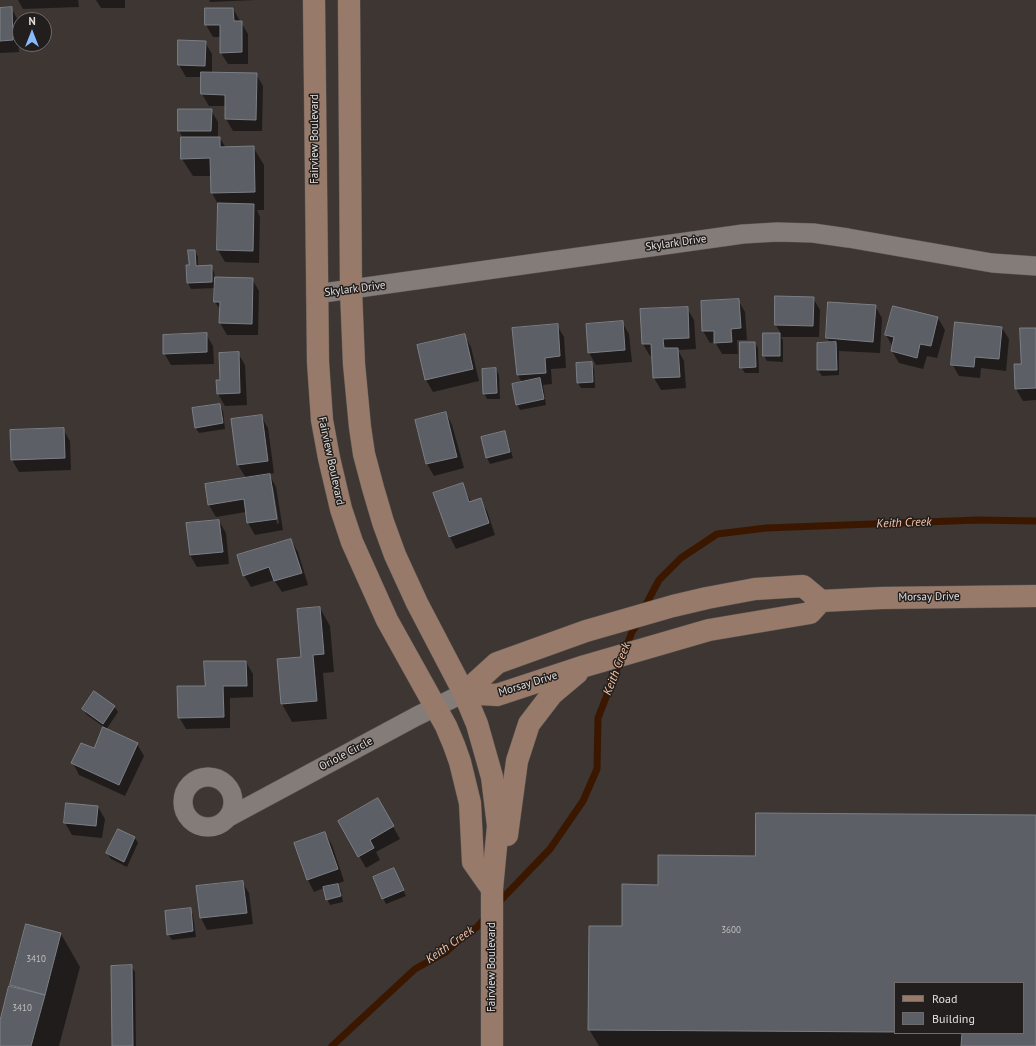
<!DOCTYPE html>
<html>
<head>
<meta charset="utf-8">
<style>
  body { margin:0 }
  #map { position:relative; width:1036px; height:1046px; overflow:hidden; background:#3d3633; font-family:"PT Sans",sans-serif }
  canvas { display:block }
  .legend { position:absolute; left:894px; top:982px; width:130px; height:52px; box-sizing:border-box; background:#211e1d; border:1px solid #6f6b6a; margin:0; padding:5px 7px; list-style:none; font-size:12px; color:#e3dfdd }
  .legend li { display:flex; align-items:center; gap:8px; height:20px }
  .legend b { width:20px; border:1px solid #6f6b6a }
  .north { position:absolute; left:12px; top:12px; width:40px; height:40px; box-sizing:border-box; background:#211e1d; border:1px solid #6f6b6a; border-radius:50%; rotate:0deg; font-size:11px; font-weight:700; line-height:16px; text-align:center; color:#e3dfdd }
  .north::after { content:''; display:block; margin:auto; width:14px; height:18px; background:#89bafc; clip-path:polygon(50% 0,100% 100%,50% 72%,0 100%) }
</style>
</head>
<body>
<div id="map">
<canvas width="1036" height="1046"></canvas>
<ul class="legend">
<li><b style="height:5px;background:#977a69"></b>Road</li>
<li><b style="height:11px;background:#5c6066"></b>Building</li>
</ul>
<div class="north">N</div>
</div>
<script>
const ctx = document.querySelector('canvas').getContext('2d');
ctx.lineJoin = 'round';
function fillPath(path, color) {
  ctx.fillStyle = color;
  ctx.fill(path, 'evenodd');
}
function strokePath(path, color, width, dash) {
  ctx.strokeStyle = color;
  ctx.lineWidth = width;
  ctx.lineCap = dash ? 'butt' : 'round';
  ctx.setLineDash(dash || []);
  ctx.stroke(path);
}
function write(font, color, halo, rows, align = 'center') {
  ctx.font = font + ' "PT Sans",sans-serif';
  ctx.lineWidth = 3;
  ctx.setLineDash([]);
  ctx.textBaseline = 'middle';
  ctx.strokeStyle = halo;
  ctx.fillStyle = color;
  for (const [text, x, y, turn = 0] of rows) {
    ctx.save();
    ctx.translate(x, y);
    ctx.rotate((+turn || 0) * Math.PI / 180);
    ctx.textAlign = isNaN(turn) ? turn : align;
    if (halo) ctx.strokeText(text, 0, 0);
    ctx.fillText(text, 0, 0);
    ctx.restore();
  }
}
fillPath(new Path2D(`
  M18,0h60l1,7 -56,2z
  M96,0h29v8h-24z
  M209,0h47l-46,2z
  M11,8l7,12 1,32 -19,1v-44z
  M206,9h27l15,25v30h-20l-7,-11v-16h-8l-7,-12z
  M205,42l7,12v19l44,1 7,12 -1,45h-29l-7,-12v-13h-17l-7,-12v-17h-16l-7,-12z
  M211,110l7,12v16h2l6,10 27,-1 11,18v45h-7l3,7 -1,46 -34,-1 -7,-12 1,-44 -7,-13 -1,-17h-18l-11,-17 1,-21 -4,-7z
  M195,251l3,6v10l13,-1 3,6 1,6 37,1 7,12 -1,44h-31l-7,-12 1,-12 -6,-9 1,-14 -25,1 -3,-6 -1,-17h3z
  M813,298l7,12 -1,27h-38l2,3v22l-16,-1 -3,-5v-22h17l-5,-9z
  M738,300l7,12 2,28h-10l1,14h-16l-7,-12 -5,1 -7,-12z
  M829,303l46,3 7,12 -2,35 -41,-2v24l-17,1 -4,-6 13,-26 -4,-6z
  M687,308l7,12 2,29 -18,1 6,11 2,27 -25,2 -7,-12 -1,-22h-3l-7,-12 -2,-34z
  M938,318l7,12 -8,28 -10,-2 -4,13 -24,-6 -7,-12 1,-4 -7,-12z
  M622,322l7,12 3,28 -36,3 -7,-12z
  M557,325l7,12 2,31 -15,1 1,15 -9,1 3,20 -26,5 -3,-6 5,-21 -4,-8 -5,-46z
  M1002,328l7,11 -3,32 -25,-3 -1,10 -21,-2 -7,-12z
  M1036,329v71l-13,1 -7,-12z
  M206,334l7,12 1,18 -43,1 -7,-12z
  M464,335l7,12 8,34 -46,11 -7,-12 -8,-34z
  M755,343l3,5 1,25h-14l-4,-6z
  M238,353l7,12 2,40 -22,1 -7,-12 4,-13z
  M591,363l3,6 1,19h-14l-3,-5z
  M496,369l3,6 1,24h-13l-3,-6z
  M219,405l4,6 2,18 -26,4 -4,-6z
  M446,413l6,12 12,43 -30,8 -7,-12 -11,-44z
  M261,416l7,12 6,45 -5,1 7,13 7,43 -28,5 -7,-12 -2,-11 -30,5 -7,-12 37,-27 -8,-13 -6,-45zM271,486h2l6,37 -2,1z
  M63,429l7,12 1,29 -52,2 -7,-12 -1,-29z
  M504,433l3,5 6,20 -23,6 -3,-6 -5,-20z
  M462,484l9,18 9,-3 7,12 8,24 -39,14 -6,-12z
  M219,521l7,12 3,31 -32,3 -7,-12 -3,-31z
  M291,540l7,12 10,33 -26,7 -8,-12 -23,7 -7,-12z
  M320,608l10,18 4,46 -11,1 4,46 -35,3 -10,-18 20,-46z
  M246,662l7,12v23l-23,1v30l-44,1 -7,-12 27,-30z
  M114,706l4,6 -12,18 31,14 7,12 -19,40 -46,-21 -6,-12 21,-13 10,-23 -17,-12 -4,-6z
  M378,800l22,39 -24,13 4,8 -14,8 -27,-47z
  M98,807l7,12 -3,19 -30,-3 -7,-12z
  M1036,816v230h-437l-10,-17 34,-102 36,-41 97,-29zM895,983h128v50h-128z
  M118,830l17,8 3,5 -11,24 -16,-8 -4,-6z
  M325,833l7,12 12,36 -7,3 4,6 2,12 -13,3 -3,-6 -3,-11 -10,4 -6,-12z
  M394,869l12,27 -20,8 -3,-6z
  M242,882l7,11 4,31 -46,6 -6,-12z
  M190,909l3,6 3,22 -24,3 -4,-6z
  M27,925l34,9 19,33 -21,79h-59v-21z
  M131,966l4,6 1,74h-23z`), '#0007');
strokePath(new Path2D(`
  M643,610l16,-30 22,-22 36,-24 49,-6 212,-8 58,1
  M625,650l7,-18 7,-11
  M497,904l53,-55 33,-48 14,-32 1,-51 23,-59
  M332,1046l83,-77 31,-17 12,-11 19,-14 9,-10`), '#3c1700', 7);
const building = new Path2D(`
  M12,7l1,33 -13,1v-33z
  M205,8h28l1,13h8v31l-22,1v-28h-15z
  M178,40l28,1 -1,25 -27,-1z
  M201,72l56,1 -1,47 -31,-1v-24l-24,-1z
  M178,109h34l-1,22h-33z
  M181,137h39v10l34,-1 1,46 -44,1 -1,-35 -29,1z
  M218,203l36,1 -1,47 -36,-1z
  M188,250h7l1,16 16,-1v17l-25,1 -1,-18h3z
  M215,277l38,1 -1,46 -33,-1 1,-21h-6z
  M775,296l39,1 -1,29 -38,-1z
  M739,299l2,29 -10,1 1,13 -18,1v-12h-12l-1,-30z
  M828,302l48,3 -3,37 -47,-4z
  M893,306l45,11 -7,29 -11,-2 -3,14 -26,-7 3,-14 -9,-2z
  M688,307l1,31 -26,1 1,9h14l2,29 -27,1 -2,-34h-9l-2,-35z
  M623,321l2,29 -37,3 -2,-29z
  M955,322l47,5 -3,32 -24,-2 -1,10 -23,-2z
  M558,324l2,32 -15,2 1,15 -29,2 -5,-47z
  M1020,328h16v60l-21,1 -1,-25h7z
  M207,333v19l-44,2v-19z
  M763,333h17v23h-17z
  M465,334l8,35 -48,11 -8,-35z
  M740,342h15l1,25 -16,1z
  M836,342l1,28h-20v-27z
  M239,352l1,41 -23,1 -1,-14h4l-1,-27z
  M592,362l1,20 -16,1 -1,-20z
  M496,368l1,25 -14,1 -1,-25z
  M540,378l4,21 -28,6 -4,-21z
  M220,404l3,19 -28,5 -3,-20z
  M446,412l11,45 -31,7 -11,-44z
  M262,415l6,46 -31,4 -6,-46z
  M64,428l1,30 -54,2 -1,-30z
  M505,431l5,21 -24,6 -5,-21z
  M270,474l7,45 -30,4 -3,-24 -36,6 -3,-21z
  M463,483l6,19 12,-4 8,25 -40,14 -16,-44z
  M219,520l4,32 -33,3 -4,-32z
  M291,539l11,34 -28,8 -5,-14 -26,9 -6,-21z
  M320,607l4,47 -11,1 4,46 -36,3 -4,-45 24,-2 -4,-48z
  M204,661h42l1,25h-24l1,31 -46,1 -1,-32h28z
  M94,691l21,15 -12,18 -21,-15z
  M103,727l35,16 -19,42 -48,-22 10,-20 13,5z
  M378,798l16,28 -24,14 4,8 -16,9 -20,-36z
  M66,803l32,3 -2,20 -32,-3z
  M756,813l280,2v231h-75l1,-13h61v-50h-128v49l-307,-2 1,-104h33v-42l36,1v-30l97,1z
  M118,829l17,8 -11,25 -18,-9z
  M325,832l13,37 -31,11 -13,-37z
  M394,868l10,22 -22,9 -9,-22z
  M243,881l4,32 -47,5 -4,-32z
  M338,884l3,12 -15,4 -3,-13z
  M191,908l2,23 -26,4 -2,-24z
  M26,924l35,9 -16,62 -35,-10z
  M132,965l1,81h-21l-1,-80z
  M9,986l36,9 -14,51h-31v-25z`);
fillPath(building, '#5c6066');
strokePath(building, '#7a7f85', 1);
const street = new Path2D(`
  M316,294l427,-60 34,-2 36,1 35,5 144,25 44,3
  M183 802a25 25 0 1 1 50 0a25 25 0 1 1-50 0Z
  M229,817l188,-101 47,-23`);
const secondary = new Path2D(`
  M314,0l4,362 4,58 7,38 12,51 11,33 35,78 59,106 8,19 6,17 10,41 3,59 19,27
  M349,0l2,290 3,74 6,63 4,27 9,34 10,34 12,33 22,48 47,90 13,31 15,53 6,49 -6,63v157
  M464,693l33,-30 89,-32 87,-25 34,-8 48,-9 48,-3 18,15 60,-3 155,-2
  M464,693l33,2 88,-29 124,-36 101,-17 11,-12
  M507,835l10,-74 12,-37 23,-30 25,-21`);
strokePath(street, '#595451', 20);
strokePath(secondary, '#595451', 23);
strokePath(street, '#837c78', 19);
strokePath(secondary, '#977a69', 22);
write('9px', '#c1bfbf', null, [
  ["3600",731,930],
  ["3410",36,959],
  ["3410",22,1008]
]);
write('11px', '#e3dfdd', '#211e1d', [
  ["Fairview Boulevard",315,139,-90],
  ["Skylark Drive",676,243,-8],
  ["Skylark Drive",355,289,-7],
  ["Fairview Boulevard",331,461,78],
  ["Morsay Drive",929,597,-1],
  ["Morsay Drive",528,684,-17],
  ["Oriole Circle",346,754,-28],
  ["Fairview Boulevard",492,967,-90]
]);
write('italic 12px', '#fec4a5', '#211e1d', [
  ["Keith Creek",904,523,-2],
  ["Keith Creek",617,669,-69],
  ["Keith Creek",450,945,-35]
]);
</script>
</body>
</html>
